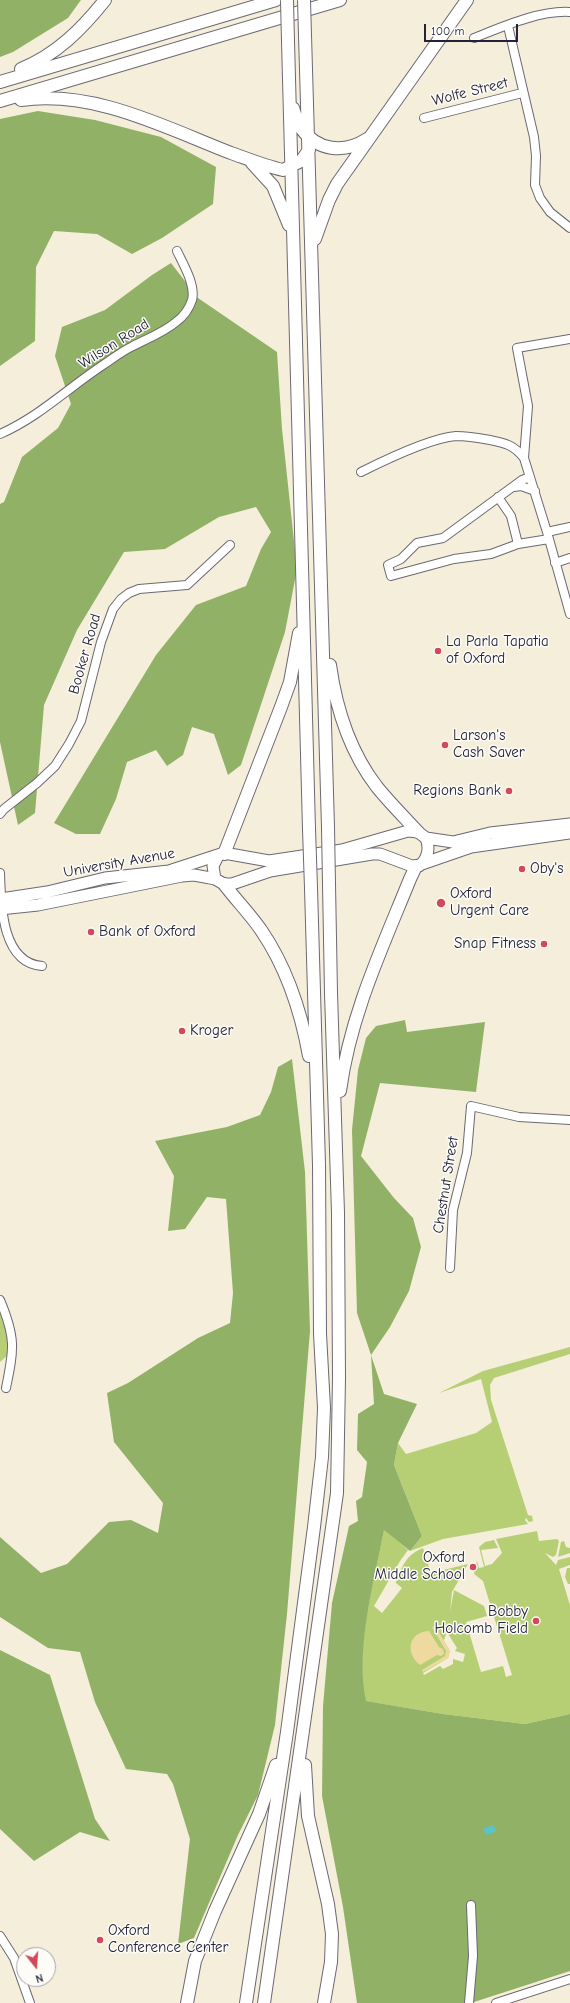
<!DOCTYPE html>
<html>
<head>
<meta charset="utf-8">
<style>
  body { margin:0 }
  #map { position:relative; width:570px; height:2003px; overflow:hidden; background:#f5eedb; font-family:"Comic Neue",sans-serif }
  canvas { display:block }
  .north { position:absolute; left:16px; top:1947px; width:40px; height:40px; box-sizing:border-box; background:#fdfcf7; border:1px solid #a5a5ac; border-radius:50%; rotate:163deg; font-size:11px; font-weight:700; line-height:16px; text-align:center; color:#22223b }
  .north::after { content:''; display:block; margin:auto; width:14px; height:18px; background:#d1495b; clip-path:polygon(50% 0,100% 100%,50% 72%,0 100%) }
  .scale { position:absolute; left:424px; top:24px; width:94px; height:18px; box-sizing:border-box; border:2px solid #22223b; border-top:0; padding-left:5px; font-size:12px; line-height:14px; white-space:nowrap; color:#22223b; -webkit-text-stroke:3px #fdfcf7; paint-order:stroke }
</style>
</head>
<body>
<div id="map">
<canvas width="570" height="2003"></canvas>
<div class="north">N</div>
<div class="scale">100 m</div>
</div>
<script>
const ctx = document.querySelector('canvas').getContext('2d');
ctx.lineJoin = 'round';
function fillPath(path, color) {
  ctx.fillStyle = color;
  ctx.fill(path, 'evenodd');
}
function strokePath(path, color, width, dash) {
  ctx.strokeStyle = color;
  ctx.lineWidth = width;
  ctx.lineCap = dash ? 'butt' : 'round';
  ctx.setLineDash(dash || []);
  ctx.stroke(path);
}
function write(font, color, halo, rows, align = 'center') {
  ctx.font = font + ' "Comic Neue",sans-serif';
  ctx.lineWidth = 3;
  ctx.setLineDash([]);
  ctx.textBaseline = 'middle';
  ctx.strokeStyle = halo;
  ctx.fillStyle = color;
  for (const [text, x, y, turn = 0] of rows) {
    ctx.save();
    ctx.translate(x, y);
    ctx.rotate((+turn || 0) * Math.PI / 180);
    ctx.textAlign = isNaN(turn) ? turn : align;
    if (halo) ctx.strokeText(text, 0, 0);
    ctx.fillText(text, 0, 0);
    ctx.restore();
  }
}
fillPath(new Path2D(`
  M0,1312l9,29 -1,14 -8,7z
  M570,1347v7l-76,24 -4,7 1,15 37,115 4,1 1,5 -4,1 -3,-4 -1,2 3,4 -85,15 -33,12 12,-15 -28,-71 4,-22 8,11 70,-21 16,-11 -11,-43 -42,14 44,-22z
  M384,1529l24,21 -8,11 -26,45 8,7 20,-25 -6,-5v-3c8,-16 10,-25 27,-32l8,25 37,-9 -16,28 -2,20 4,-22 30,16 3,10 -21,6 15,50 22,-6 3,11 6,-2 -29,-94 -9,-7 3,-13 2,7 5,-1 -5,-20 6,-5 9,-2 4,8 -17,2 4,16 7,-2 10,-11 -6,-14 41,-8 2,10 18,-2 2,2 -3,14 -3,2 -8,-4 11,12 2,-5 12,-3v8l-11,4 11,36v109l-45,10 -82,-10 -78,-13c-10,-52 9,-119 19,-172zM448,1629v5l9,14 -2,3 10,3 -2,8 -10,-3v5l-10,5 -3,-3 -16,9 -1,-2 25,-15 2,-7 -7,-12 1,1z
  M564,1541l2,6 4,1v5l-12,4 3,-15z
  M567,1568h3v16h-2l-3,-7z`), '#b7cf74');
fillPath(new Path2D(`
  M0,0h81l-13,18 -55,34 -13,5z
  M38,111l57,9 66,17 55,30 -3,37 -51,34 -30,16 -35,-20 -43,-3 -18,36 -1,74 -35,25v-247z
  M171,263l27,35 79,54 5,77 15,140 -12,63 -44,133 -13,10 -14,-41 -22,-7 -9,28 -16,11 -11,-16 -29,12 -11,37 -16,35h-24l-22,-11 102,-168 40,-50 50,-19 15,-37 10,-17 -15,-25 -37,10 -54,32 -41,3 -47,78 -33,75 -9,108 -17,12 -18,-83v-238l4,-2 18,-45 36,-29 13,-24 -16,-48 7,-29 43,-17 47,-35z
  M405,1020l2,12 78,-10 -9,70 -96,-9 -19,73 33,42 19,20 8,29 -12,44 -19,36 -19,28 13,39 33,10 -19,39 -4,22 28,71 -12,15 -26,-21c-10,52 -29,120 -18,171l77,13 82,10 45,-10v257l-99,32h-114l-14,-96 -21,-111 1,-90 9,-103 17,-77 9,-5 -2,-20 6,-4 5,-35 -10,-12 1,-36 16,-10 -3,-49 -14,-42 -5,-183 6,-60 8,-32 10,-12z
  M292,1059l13,113 5,159 -23,283 -12,111 -17,70 -20,40 -44,103 -16,6 12,-105 -17,-55 -6,-10 -41,-5 -31,-67 -15,-50 -32,-4 -48,-31v-80l41,36 26,-9 42,-42 22,-2 27,13 5,-30 -49,-61 -7,-49 21,-10 70,-45 32,-15 3,-30 -7,-94 -19,-2 -22,32 -17,2 6,-55 -19,-35 72,-14 33,-12 11,-23 7,-25z
  M0,1650l50,25 45,144 15,22 -30,-9 -46,29 -34,-32z`), '#91b266');
fillPath(new Path2D(`
  M435,1626l15,25 -2,7 -25,14 -1,-2 23,-14 1,-5 -14,-24z
  M429,1631l10,16 4,2 1,5 -3,2 -4,-1 -17,10c-15,-12 -12,-33 9,-34z`), '#eeda9e');
fillPath(new Path2D(`
  M493,1825l3,6 -10,4 -3,-6z`), '#57c5cb');
const minor = new Path2D(`
  M508,26l26,111 2,19 -1,29 5,13 10,14 20,16
  M474,38c28,-11 66,-28 96,-26
  M424,118l98,-25
  M0,434c39,-17 68,-46 103,-69 9,-6 18,-13 28,-18 15,-8 32,-14 45,-25 7,-5 13,-13 16,-22 4,-15 -9,-36 -15,-49
  M524,458l4,-52 -11,-58 53,-9
  M361,472c24,-12 69,-34 95,-36 11,0 23,2 34,4 15,3 24,5 34,18l23,74 23,82
  M530,477l-8,3 -79,58 -26,5 -16,16 -13,6 3,11 63,-17 37,-5 27,-10 31,-5
  M514,487l7,-1 14,5
  M498,497l13,19 7,28
  M547,532l23,-5
  M555,563l15,-5
  M0,814l4,-5 33,-26 18,-17 14,-22 12,-23 20,-79 12,-33 8,-10 8,-6 10,-4 48,-4 43,-40
  M0,873c1,30 1,90 42,93
  M450,1268l3,-58 14,-57 4,-47 48,11 51,3
  M0,1300c16,38 14,49 6,88
  M0,1936l14,22 16,45
  M469,2003l4,-47 -2,-51
  M496,2003l74,-24`);
const major = new Path2D(`
  M419,866c9,-7 11,-18 7,-28
  M215,879l-2,-13 5,-10
  M0,899l47,-7 58,-14 64,-7 55,-18 45,8 73,-11 66,-19 10,1 8,6 27,4 37,-9 80,-9
  M0,909l38,-4 144,-29 12,-1 11,2 10,2 9,5h8l38,-13 102,-17h8l32,12h4l55,-19 99,-14`);
const highway = new Path2D(`
  M305,35l23,792
  M288,41l21,788
  M21,69c35,-14 61,-40 84,-69
  M0,82l276,-82
  M21,100c74,-10 143,27 210,53 17,6 34,13 52,17l18,-9 8,-11
  M0,101l340,-101
  M293,108c2,6 4,14 8,20 16,23 43,26 66,11
  M252,163l21,23 16,39
  M315,239l14,-39 8,-16 130,-184
  M330,665c6,43 20,87 47,122 13,16 27,30 41,45
  M224,854l57,-147 9,-25 9,-49
  M224,884c12,16 26,30 37,46 26,38 40,81 48,126
  M340,1091c10,-75 42,-143 70,-212l6,-13
  M305,1765l3,51 20,88 4,30 -1,28 -7,41
  M187,2003l8,-42 20,-50 44,-97 17,-49
  M246,2003l41,-271 27,-205 8,-70 2,-49 -4,-74 -1,-169 -8,-277
  M264,2003l73,-510 2,-115 -1,-165 -7,-220 -2,-109`);
strokePath(minor, '#6c6973', 10);
strokePath(major, '#6c6973', 13);
strokePath(highway, '#6c6973', 14);
strokePath(minor, '#fff', 8);
strokePath(major, '#fff', 11);
strokePath(highway, '#fff', 12);
const highwayBridge = new Path2D(`
  M287,0l1,41
  M304,0l1,35
  M328,827l1,57
  M309,829l2,59`);
strokePath(highwayBridge, '#6c6973', 14, []);
strokePath(highwayBridge, '#fff', 12);
for (const [x, y, r, color] of [
  [438,651,4,"#d1495b"],
  [445,745,4,"#d1495b"],
  [509,791,4,"#d1495b"],
  [522,869,4,"#d1495b"],
  [441,903,5,"#d1495b"],
  [91,932,4,"#d1495b"],
  [544,944,4,"#d1495b"],
  [182,1031,4,"#d1495b"],
  [473,1567,4,"#d1495b"],
  [536,1621,4,"#d1495b"],
  [100,1940,4,"#d1495b"]
]) {
  const dot = new Path2D();
  dot.arc(x, y, r, 0, 2 * Math.PI);
  ctx.fillStyle = color;
  ctx.fill(dot);
  strokePath(dot, '#fdfcf7', 1.5);
}
write('15px', '#22223b', '#fdfcf7', [
  ["Wolfe Street",470,92,-14],
  ["Wilson Road",114,344,-32],
  ["Booker Road",85,654,-74],
  ["University Avenue",119,863,-10],
  ["Chestnut Street",446,1185,-81]
]);
write('15px', '#22223b', '#fdfcf7', [
  ["La Parla Tapatia",446,642],
  ["of Oxford",446,659],
  ["Larson's",453,736],
  ["Cash Saver",453,753],
  ["Regions Bank",501,791,"right"],
  ["Oby's",530,869],
  ["Oxford",450,894],
  ["Urgent Care",450,911],
  ["Bank of Oxford",99,932],
  ["Snap Fitness",536,944,"right"],
  ["Kroger",190,1031],
  ["Oxford",465,1558,"right"],
  ["Middle School",465,1575,"right"],
  ["Bobby",528,1612,"right"],
  ["Holcomb Field",528,1629,"right"],
  ["Oxford",108,1931],
  ["Conference Center",108,1948]
], 'left');
</script>
</body>
</html>
